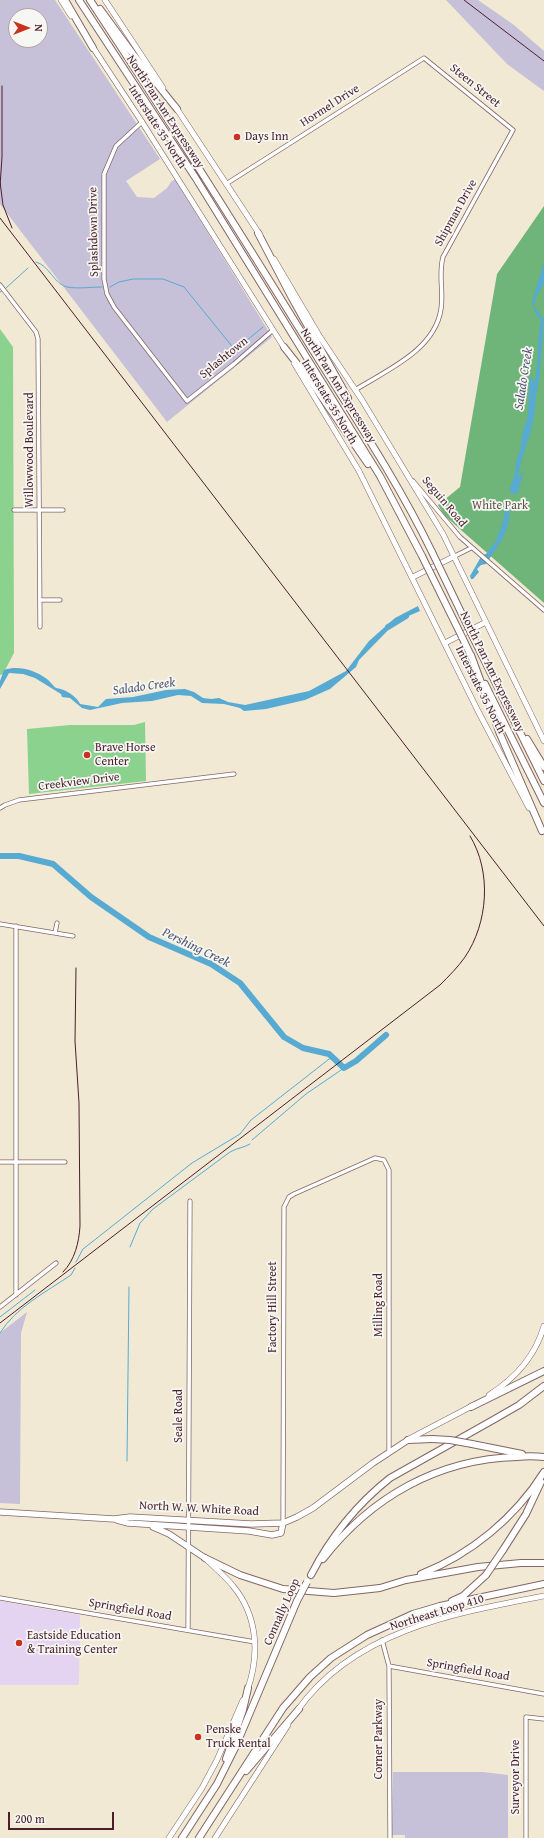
<!DOCTYPE html>
<html>
<head>
<meta charset="utf-8">
<style>
  body { margin:0 }
  #map { position:relative; width:544px; height:1838px; overflow:hidden; background:#f1e9d4; font-family:"Gentium Book Plus",serif }
  canvas { display:block }
  .north { position:absolute; left:8px; top:8px; width:40px; height:40px; box-sizing:border-box; background:#f6f6f2; border:1px solid #b1a0a2; border-radius:50%; rotate:90deg; font-size:11px; font-weight:700; line-height:16px; text-align:center; color:#4a1f2b }
  .north::after { content:''; display:block; margin:auto; width:14px; height:18px; background:#c8321e; clip-path:polygon(50% 0,100% 100%,50% 72%,0 100%) }
  .scale { position:absolute; left:8px; top:1812px; width:106px; height:18px; box-sizing:border-box; border:2px solid #4a1f2b; border-top:0; padding-left:5px; font-size:12px; line-height:14px; white-space:nowrap; color:#4a1f2b; -webkit-text-stroke:3px #f6f6f2; paint-order:stroke }
</style>
</head>
<body>
<div id="map">
<canvas width="544" height="1838"></canvas>
<div class="north">N</div>
<div class="scale">200 m</div>
</div>
<script>
const ctx = document.querySelector('canvas').getContext('2d');
ctx.lineJoin = 'round';
function fillPath(path, color) {
  ctx.fillStyle = color;
  ctx.fill(path, 'evenodd');
}
function strokePath(path, color, width, dash) {
  ctx.strokeStyle = color;
  ctx.lineWidth = width;
  ctx.lineCap = dash ? 'butt' : 'round';
  ctx.setLineDash(dash || []);
  ctx.stroke(path);
}
function write(font, color, halo, rows, align = 'center') {
  ctx.font = font + ' "Gentium Book Plus",serif';
  ctx.lineWidth = 3.5;
  ctx.setLineDash([]);
  ctx.textBaseline = 'middle';
  ctx.strokeStyle = halo;
  ctx.fillStyle = color;
  for (const [text, x, y, turn = 0] of rows) {
    ctx.save();
    ctx.translate(x, y);
    ctx.rotate((+turn || 0) * Math.PI / 180);
    ctx.textAlign = isNaN(turn) ? turn : align;
    if (halo) ctx.strokeText(text, 0, 0);
    ctx.fillText(text, 0, 0);
    ctx.restore();
  }
}
fillPath(new Path2D(`
  M0,1601l80,14 -1,70h-79z`), '#e4d3f1');
fillPath(new Path2D(`
  M0,0h55l105,159 -34,22 11,16 17,1 13,-10 4,-6 4,-3 97,158 -105,85 -167,-218zM16,16h24v24h-24z
  M446,0h32l36,25 30,26v40l-37,-27z
  M27,1312l-6,21 -1,171 -20,-1v-170z
  M393,1772h90l25,3v63h-103v-3h-13z`), '#c6c0d9');
fillPath(new Path2D(`
  M0,329l13,18 1,306 -11,21 -3,1z
  M145,722l1,59 -117,13 -2,-65 43,-4h64z`), '#8ad28d');
fillPath(new Path2D(`
  M544,206v397l-100,-88 -6,-10 22,-18 37,-213z`), '#6fb478');
fillPath(new Path2D(`
  M544,263v20l-4,8 -3,3 -3,12 10,14 -5,62c-4,11 -3,22 -5,34 -3,21 -14,41 -16,63l6,-9 -7,25 -7,-3v-4l5,-15 1,-11 4,-11 3,-20 5,-15 2,-41 4,8c6,-18 2,-42 7,-63l-6,-7 -3,-12z
  M506,501l6,1 1,2 -4,5v12l-6,17 -17,26 -5,1 -4,4 2,3 -6,7h-2l-1,-3 12,-21 4,-1 10,-13 7,-19z
  M418,606l2,5 -23,10 -38,39 -3,7 -26,22 -25,11 -39,9 -22,2 -4,-3 -16,-4 -22,-1 -11,-7 -13,-1 -26,6 -30,2 -32,7 -8,-2 -12,-10 -8,-1 -1,-3 -26,-16 -12,-4 -14,-1 -9,16v-8l4,-11c14,-5 31,0 43,9 4,3 6,7 9,9 10,1 21,9 24,16l18,3 8,-8 27,-2 33,-7 19,-1 9,3 9,6 8,1 8,-1 9,4 17,3 64,-14 37,-20 23,-30 26,-23z`), '#57aad2');
strokePath(new Path2D(`
  M36,262c13,3 18,22 31,25 11,2 24,0 35,0
  M110,287l9,-5 14,-3h30l21,8 51,63 28,-23
  M6,288l22,-20
  M0,292l2,-1
  M252,1140l54,-46 38,-26
  M130,1247l10,-24 13,-14 77,-57c7,-4 13,-4 20,-8
  M76,1262l7,-13 9,-7 100,-79 48,-29 11,-14 82,-64
  M0,1317l35,-27
  M0,1333c16,-26 46,-41 71,-58l4,-7
  M127,1461l2,-174`), '#57aad2', 1);
strokePath(new Path2D(`
  M388,627l18,-11
  M0,856h19l34,8 38,33 58,40 62,27 29,19 44,54 19,11 26,6 15,14 12,-7 30,-26`), '#57aad2', 6);
const street = new Path2D(`
  M142,122l-26,24 -12,28v105l3,15 7,13 73,94 47,-37 39,-34
  M226,184l198,-126 89,72 -70,127c-5,19 1,34 -2,52 -6,41 -54,61 -86,81
  M0,285l36,47 2,7 2,288
  M413,481l47,56 84,73
  M14,510h49
  M455,556l16,-8
  M40,600h20
  M0,808l5,-3 14,-5 215,-26
  M0,924l73,12
  M55,933l2,-10
  M0,1162h65
  M16,1295v-369
  M0,1307l56,-44
  M283,1523l1,-316 5,-10 5,-3 81,-36 9,2 5,10v281
  M0,1598l255,44
  M188,1630l2,-429
  M382,1640l7,26 1,172
  M389,1666l155,28
  M526,1838v-121l18,2`);
const secondary = new Path2D(`
  M61,0l10,16
  M105,0l58,88
  M92,46l50,76 143,227
  M175,106l85,129
  M274,259l46,78 42,63 81,134 101,207
  M294,363l65,108 119,240 51,97
  M413,577l42,-21
  M445,643l41,-21
  M489,1395c27,-17 46,-38 55,-69
  M409,1439l65,-34
  M207,1560c9,9 19,17 26,26 25,30 27,69 14,105
  M297,1711c56,-80 157,-98 247,-115
  M169,1838l33,-50 15,-28 26,-60
  M215,1838l73,-113`);
const primary = new Path2D(`
  M0,1512l114,7 16,-2 121,7 32,-1 14,-6 16,-9 60,-45 35,-23
  M117,1520l11,3 121,8 23,4 9,-2 2,-10
  M153,1527l16,7 36,24`);
const highway = new Path2D(`
  M65,0l28,48
  M79,0l116,177 185,299 42,80
  M90,0c74,112 146,226 217,341 43,69 89,137 125,211
  M100,9l33,45 44,55
  M258,233l34,65 56,100
  M284,347l26,33 58,84
  M471,633l73,148
  M462,637l10,21
  M471,655l29,79 42,97
  M485,684l59,119
  M527,739l17,28
  M471,1407l73,-36
  M408,1440l24,-1
  M472,1444l50,10
  M503,1550l23,-36 15,-32
  M205,1558l35,17 43,14 51,4 46,-5 26,-8 72,-13 43,-4h23
  M323,1559c48,-62 115,-100 194,-102 9,-1 18,-1 27,0
  M421,1574c50,-20 94,-56 123,-102
  M311,1575c20,-39 45,-70 79,-97l103,-58 26,-15 25,-19
  M452,1601l11,-5 23,-21
  M226,1759l17,-49 5,-22
  M246,1771l53,-62
  M182,1838l35,-54 18,-36 62,-147
  M199,1838l84,-130 27,-31 21,-19 36,-23 46,-21 27,-8 104,-22`);
strokePath(street, '#846666', 5);
strokePath(secondary, '#846666', 6);
strokePath(primary, '#846666', 7);
strokePath(highway, '#846666', 8);
strokePath(street, '#fff', 3.5);
strokePath(secondary, '#fff', 5);
strokePath(primary, '#fff', 5.5);
strokePath(highway, '#fff', 6);
strokePath(new Path2D(`
  M464,0l80,61
  M0,182l3,23 9,23
  M0,186l2,-29v-71
  M0,218l544,708
  M63,1272c12,-12 16,-30 17,-46l-1,-123 -4,-62 1,-73
  M0,1323l440,-338c9,-9 18,-18 25,-28 23,-34 27,-85 5,-121`), '#4a1f2b', 1);
const highwayBridge = new Path2D(`
  M432,552l39,81
  M422,556l40,81
  M432,1439l18,1 22,4
  M486,1575l17,-25
  M297,1601l10,-19`);
strokePath(highwayBridge, '#846666', 8, []);
strokePath(highwayBridge, '#fff', 6);
for (const [x, y, r, color] of [
  [237,137,4,"#c8321e"],
  [87,755,4,"#c8321e"],
  [19,1643,4,"#c8321e"],
  [198,1737,4,"#c8321e"]
]) {
  const dot = new Path2D();
  dot.arc(x, y, r, 0, 2 * Math.PI);
  ctx.fillStyle = color;
  ctx.fill(dot);
  strokePath(dot, '#f6f6f2', 1.5);
}
write('12px', '#4a1f2b', '#f6f6f2', [
  ["Steen Street",475,86,39],
  ["Hormel Drive",330,106,-33],
  ["North Pan Am Expressway",165,112,57],
  ["Interstate 35 North",157,127,57],
  ["Shipman Drive",456,213,-61],
  ["Splashdown Drive",94,232,-91],
  ["Splashtown",224,358,-39],
  ["North Pan Am Expressway",338,386,58],
  ["Interstate 35 North",329,402,59],
  ["Willowwood Boulevard",30,450,-90],
  ["Seguin Road",444,502,50],
  ["North Pan Am Expressway",492,672,64],
  ["Interstate 35 North",480,690,63],
  ["Creekview Drive",79,782,-7],
  ["Milling Road",379,1305,-90],
  ["Factory Hill Street",273,1307,-90],
  ["Seale Road",179,1416,-90],
  ["North W. W. White Road",199,1509,3],
  ["Springfield Road",130,1610,10],
  ["Connally Loop",282,1612,-66],
  ["Northeast Loop 410",437,1613,-17],
  ["Springfield Road",468,1670,10],
  ["Corner Parkway",379,1739,-90],
  ["Surveyor Drive",516,1777,-90]
]);
write('12px', '#4a1f2b', '#f6f6f2', [
  ["Days Inn",245,137],
  ["Brave Horse",95,748],
  ["Center",95,762],
  ["Eastside Education",27,1636],
  ["& Training Center",27,1650],
  ["Penske",206,1730],
  ["Truck Rental",206,1744]
], 'left');
write('12px', '#5d5548', '#f6f6f2', [
  ["White Park",500,506]
]);
write('italic 13px', '#4f576e', '#f6f6f2', [
  ["Salado Creek",524,379,-81],
  ["Salado Creek",144,687,-8],
  ["Pershing Creek",196,948,26]
]);
</script>
</body>
</html>
